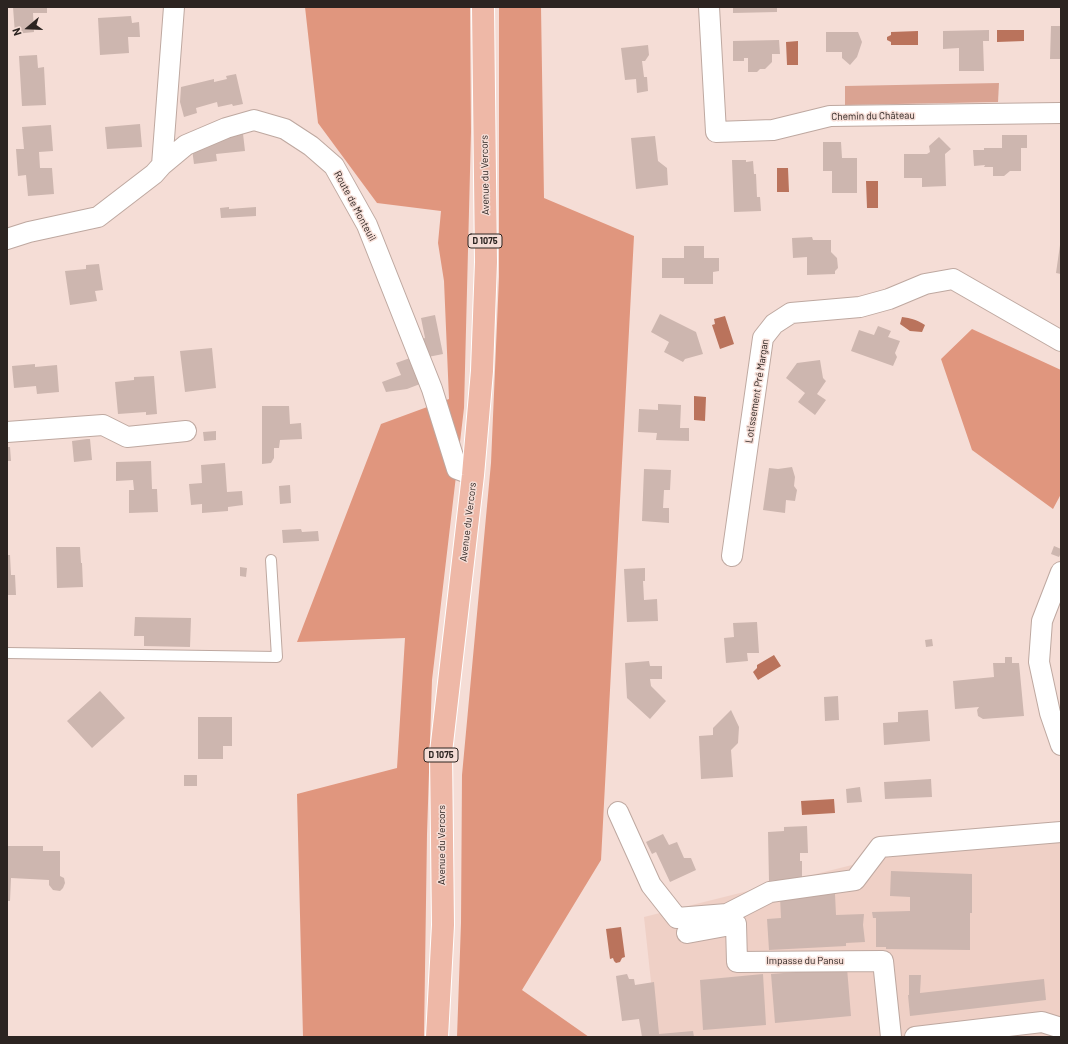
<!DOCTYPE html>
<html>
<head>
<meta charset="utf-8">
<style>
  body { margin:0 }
  #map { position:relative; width:1068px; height:1044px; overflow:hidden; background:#f5ddd6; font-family:Barlow,sans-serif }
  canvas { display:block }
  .frame { position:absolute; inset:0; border:8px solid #2c2421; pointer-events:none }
  .north { position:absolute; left:8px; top:8px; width:40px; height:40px; -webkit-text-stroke:3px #f5ddd6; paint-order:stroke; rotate:251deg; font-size:11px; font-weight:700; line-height:16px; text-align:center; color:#2c2421 }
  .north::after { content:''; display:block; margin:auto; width:14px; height:18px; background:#2c2421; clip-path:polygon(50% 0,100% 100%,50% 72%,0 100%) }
</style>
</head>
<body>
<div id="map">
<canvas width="1068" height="1044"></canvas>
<div class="frame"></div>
<div class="north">N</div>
</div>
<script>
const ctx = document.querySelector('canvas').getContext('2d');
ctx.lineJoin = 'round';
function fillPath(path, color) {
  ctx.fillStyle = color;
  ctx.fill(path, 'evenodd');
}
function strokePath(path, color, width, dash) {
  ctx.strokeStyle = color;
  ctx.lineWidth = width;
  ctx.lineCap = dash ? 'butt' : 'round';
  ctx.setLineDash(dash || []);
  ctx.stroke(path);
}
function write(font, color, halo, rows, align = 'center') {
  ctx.font = font + ' Barlow,sans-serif';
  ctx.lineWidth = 3;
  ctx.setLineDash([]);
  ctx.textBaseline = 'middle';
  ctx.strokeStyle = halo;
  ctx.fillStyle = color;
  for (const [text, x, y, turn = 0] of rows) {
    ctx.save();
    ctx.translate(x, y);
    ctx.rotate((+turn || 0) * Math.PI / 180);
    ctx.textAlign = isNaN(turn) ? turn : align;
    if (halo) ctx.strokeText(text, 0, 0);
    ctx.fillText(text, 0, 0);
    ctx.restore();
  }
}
fillPath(new Path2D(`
  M1061,839v198h-404l-13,-120 240,-60z`), '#efd0c6');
fillPath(new Path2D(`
  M999,83l-1,19 -153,3v-19z`), '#daa392');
fillPath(new Path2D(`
  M305,7h165l1,125 -7,276 -32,272 -5,154 -3,203h-121l-6,-243 100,-26 8,-130 -108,4 84,-218 68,-25 -5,-118 -6,-38 3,-32 -64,-8 -59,-80z
  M499,7h42l3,191 90,38 -33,624 -79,130 67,47h-132l4,-114 1,-148 29,-312 8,-186z
  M972,329l89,41v124l-8,15 -81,-59 -31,-91z`), '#e0967e');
fillPath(new Path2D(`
  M997,30h27v11l-27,1z
  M918,31v14h-27v-3l-4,-2v-3l4,-2v-3z
  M798,41v24h-11l-1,-23z
  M777,168h11l1,24h-12z
  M866,181h12v27h-11z
  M725,316l9,28 -14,5 -8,-24 3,-1 -1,-5z
  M902,317c9,1 15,3 23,8l-3,7 -12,-1 -10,-7z
  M694,396l12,1 -1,24 -11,-1z
  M774,655l7,11 -23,14 -5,-8 4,-4v-3z
  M834,799l1,14 -33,2 -1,-14z
  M621,927l4,30 -3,1 -2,4 -4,1 -2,-2 -1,-3 -3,1 -4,-30z`), '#ba735c');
fillPath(new Path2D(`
  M13,7h34v6h-14l1,19 -19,2z
  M733,7h44v5l-44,1z
  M131,16l1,7 7,-1 1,15h-12l1,16 -29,2 -2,-37z
  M1051,26h10v33h-11z
  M989,30v11h-6l1,30h-25v-23l-16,1v-18z
  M826,32h32l4,10 -5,15 -7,8 -8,-7v-6h-16z
  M779,40l1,14h-8v8l-7,7h-5l-3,3h-9v-14h-4v3h-11v-20z
  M648,45l1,10 -4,6h-3l2,16h3l1,14 -11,2 -1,-14 -11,1 -4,-32z
  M37,55l1,13 6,-1 2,38 -24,1 -3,-50z
  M236,74l7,30 -10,2 -1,-2 -14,3 -1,-5 -21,6 1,5 -13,4 -4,-15 1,-15 33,-8v3l13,-3 -1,-3z
  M140,124l2,23 -35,2 -2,-22z
  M51,125l2,26 -14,1 1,16h12l2,26 -26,2 -2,-21 -8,1 -2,-27h8l-2,-22z
  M242,125l3,26 -29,3 1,7 -23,3 -2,-15z
  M1002,135h25v13h-6v23h-11l-6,5h-11v-9h-9l1,-2 -11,1 -1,-16h11v-2h18z
  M655,136l3,25 9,7 1,17 -32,4 -5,-51z
  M939,137l12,12 -6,5 1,32 -24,1v-9h-18v-24h23l3,-2 -1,-6z
  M823,142h18l1,16h15v35h-25v-22h-9z
  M732,160h14v2l7,-1 1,13h2l1,23h3l1,14 -27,1z
  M229,207v2l27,-2v9l-35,2 -1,-10z
  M812,237l1,3h18v12l6,6 1,10 -3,3v3l-28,1v-18l-14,1 -1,-20z
  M1060,245h1v29l-5,-1z
  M684,246h20v12h15v13l-6,1v12h-29v-6h-22v-20h22z
  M99,264l4,26 -8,1 2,10 -27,4 -5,-34 21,-2v-4z
  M660,314l36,18 7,22 -18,5 -2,3 -19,-10 5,-10 -18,-10z
  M435,315l8,39 -15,3 -6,-18 3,-1 -4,-20z
  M878,326l13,5 -3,6 12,4 -5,12 2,4 -4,9 -42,-15 8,-21 15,5z
  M212,348l4,40 -31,4 -5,-41z
  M410,358l10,26 -13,5 -21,3 -4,-10 19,-7 -5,-12z
  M820,360l3,18 3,3 -9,13 9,6 -11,15 -17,-13 7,-9 -19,-15 11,-15z
  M35,364v3l22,-2 2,27 -22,2 -1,-8 -22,2 -2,-22z
  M154,376l3,38 -11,1v-3l-28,2 -3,-32 19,-2v-3z
  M658,404l23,1 -1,23h9v13l-33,-1 1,-7 -19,-1 1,-23 19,1z
  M262,406h27l1,18 11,-1 1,16 -22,1 -1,8h-5v10l-3,5 -9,1z
  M216,431v9l-12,1 -1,-9z
  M87,439h3l2,21 -18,2 -2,-21z
  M7,447h3l1,14h-4z
  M151,461l1,28h5l1,23 -29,1v-23h5l-1,-10 -17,1v-19z
  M225,463l2,29 15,-1 1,14 -15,2v4l-26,2v-9l-11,1 -2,-21 13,-1 -1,-18z
  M792,467l3,10 -1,9 3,4 -2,11 -9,-1 -1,13 -22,-3 6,-42 9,1z
  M644,469l27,1 -1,20h-6l-1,18h6v15l-27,-2z
  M290,485l1,18 -11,1 -1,-18z
  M301,529l1,3 16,-1 1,10 -36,2 -1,-13z
  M1054,546l7,3v4l-2,4 -8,-3z
  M56,547h24l1,16h1l1,24 -26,1z
  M7,555h3l1,20h4l1,20h-9z
  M240,567l7,1 -1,9 -6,-1z
  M645,568v13h-2l1,19 13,-1 1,22 -31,1 -3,-53z
  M135,617l56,1 -1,29 -46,-1v-10h-10z
  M757,622l2,31h-12l1,8 -22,2 -2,-25 10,-1 -1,-14z
  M932,639l1,7 -7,1 -1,-7z
  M1005,657h7v6h7l5,53 -41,3 -5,-3 -1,-6 2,-3 -24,2 -2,-28 41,-4 -1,-14h12z
  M649,661l1,5h12v13h-12l1,7 15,15 -16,18 -23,-21 -2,-35z
  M100,691l25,27 -33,30 -25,-27z
  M838,696l1,24 -14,1 -1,-24z
  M731,710l8,17 -1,16 -7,7 2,27 -32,2 -2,-43 14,-1v-7z
  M928,710l2,31 -46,4 -1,-22 15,-1v-10z
  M198,717h34v29h-9v13h-25z
  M184,775h13v11h-13z
  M931,779l1,18 -47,2 -1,-17z
  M860,787l2,15 -15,1 -1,-14z
  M807,826l1,27h-8v8h2v18l-33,2 -1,-49 16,-1v-4z
  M663,834l6,11 8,-3 7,16h7l5,12 -26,12 -14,-30 -4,2 -6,-12z
  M7,846h36v5h17v25l4,2 1,5 -2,5 -3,3 -7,-1 -4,-5v-5l-38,-2 -1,23h-3z
  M891,871l81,3v39h-2v37l-84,-1v-2h-10v-29h-3l-1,-6 38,-1v-14l-20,-1z
  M835,894l1,21 28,-1 -1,11 2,17 -19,1v3l-77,4 -2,-31 14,-1 -1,-21z
  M847,968l4,48 -76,7 -4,-49z
  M627,974l2,5h5l1,6 19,-3 5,52 34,-3 1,6h-52l-3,-18 -17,2 -6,-45z
  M763,974l3,51 -63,5 -3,-50z
  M909,975h12l-1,18 124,-14 2,21 -136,16 -2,-21h1z`), '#cdb6af');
const service = new Path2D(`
  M7,653l270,4 -6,-97`);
const minor = new Path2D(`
  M709,7l7,125 57,-2 57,-14 231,-3
  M162,165l12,-158
  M7,239l22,-7 69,-15 56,-43 8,-9 24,-20 40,-17 28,-8 31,9 26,17 23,20 33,59 65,164 25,80 16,6
  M7,432l96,-7 24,12 59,-6
  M732,556l31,-218 11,-14 17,-11 69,-6 29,-8 36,-15 28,-5 108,62
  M1061,572l-19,49 -3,41 11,51 11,32
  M618,812l33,73 26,33 50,-4 43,-22 85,-12 25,-33 181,-15
  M687,933l49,-9 1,38 146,-1 8,76
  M915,1037l127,-15 19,6`);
const primary = new Path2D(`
  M437,1037l6,-112 -2,-173 32,-277 9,-104 4,-109 -3,-255`);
strokePath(service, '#bea8a0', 12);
strokePath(minor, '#bea8a0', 22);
strokePath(primary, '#fff', 24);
strokePath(service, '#fff', 10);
strokePath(minor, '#fff', 20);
strokePath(primary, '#eeb8a7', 22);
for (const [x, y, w] of [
  [485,241,34],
  [441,755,34]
]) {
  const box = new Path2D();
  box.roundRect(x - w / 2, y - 7, w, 14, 3);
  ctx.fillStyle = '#f5ddd6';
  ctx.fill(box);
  strokePath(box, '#2c2421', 1);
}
write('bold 9px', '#2c2421', null, [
  ["D 1075",485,241],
  ["D 1075",441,755]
]);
write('10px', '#2c2421', '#f5ddd6', [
  ["Chemin du Château",873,116,-1],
  ["Avenue du Vercors",485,175,-91],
  ["Route de Monteuil",355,206,62],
  ["Lotissement Pré Margan",757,391,-81],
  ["Avenue du Vercors",468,522,-83],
  ["Avenue du Vercors",442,845,-90],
  ["Impasse du Pansu",805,961]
]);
</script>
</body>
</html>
